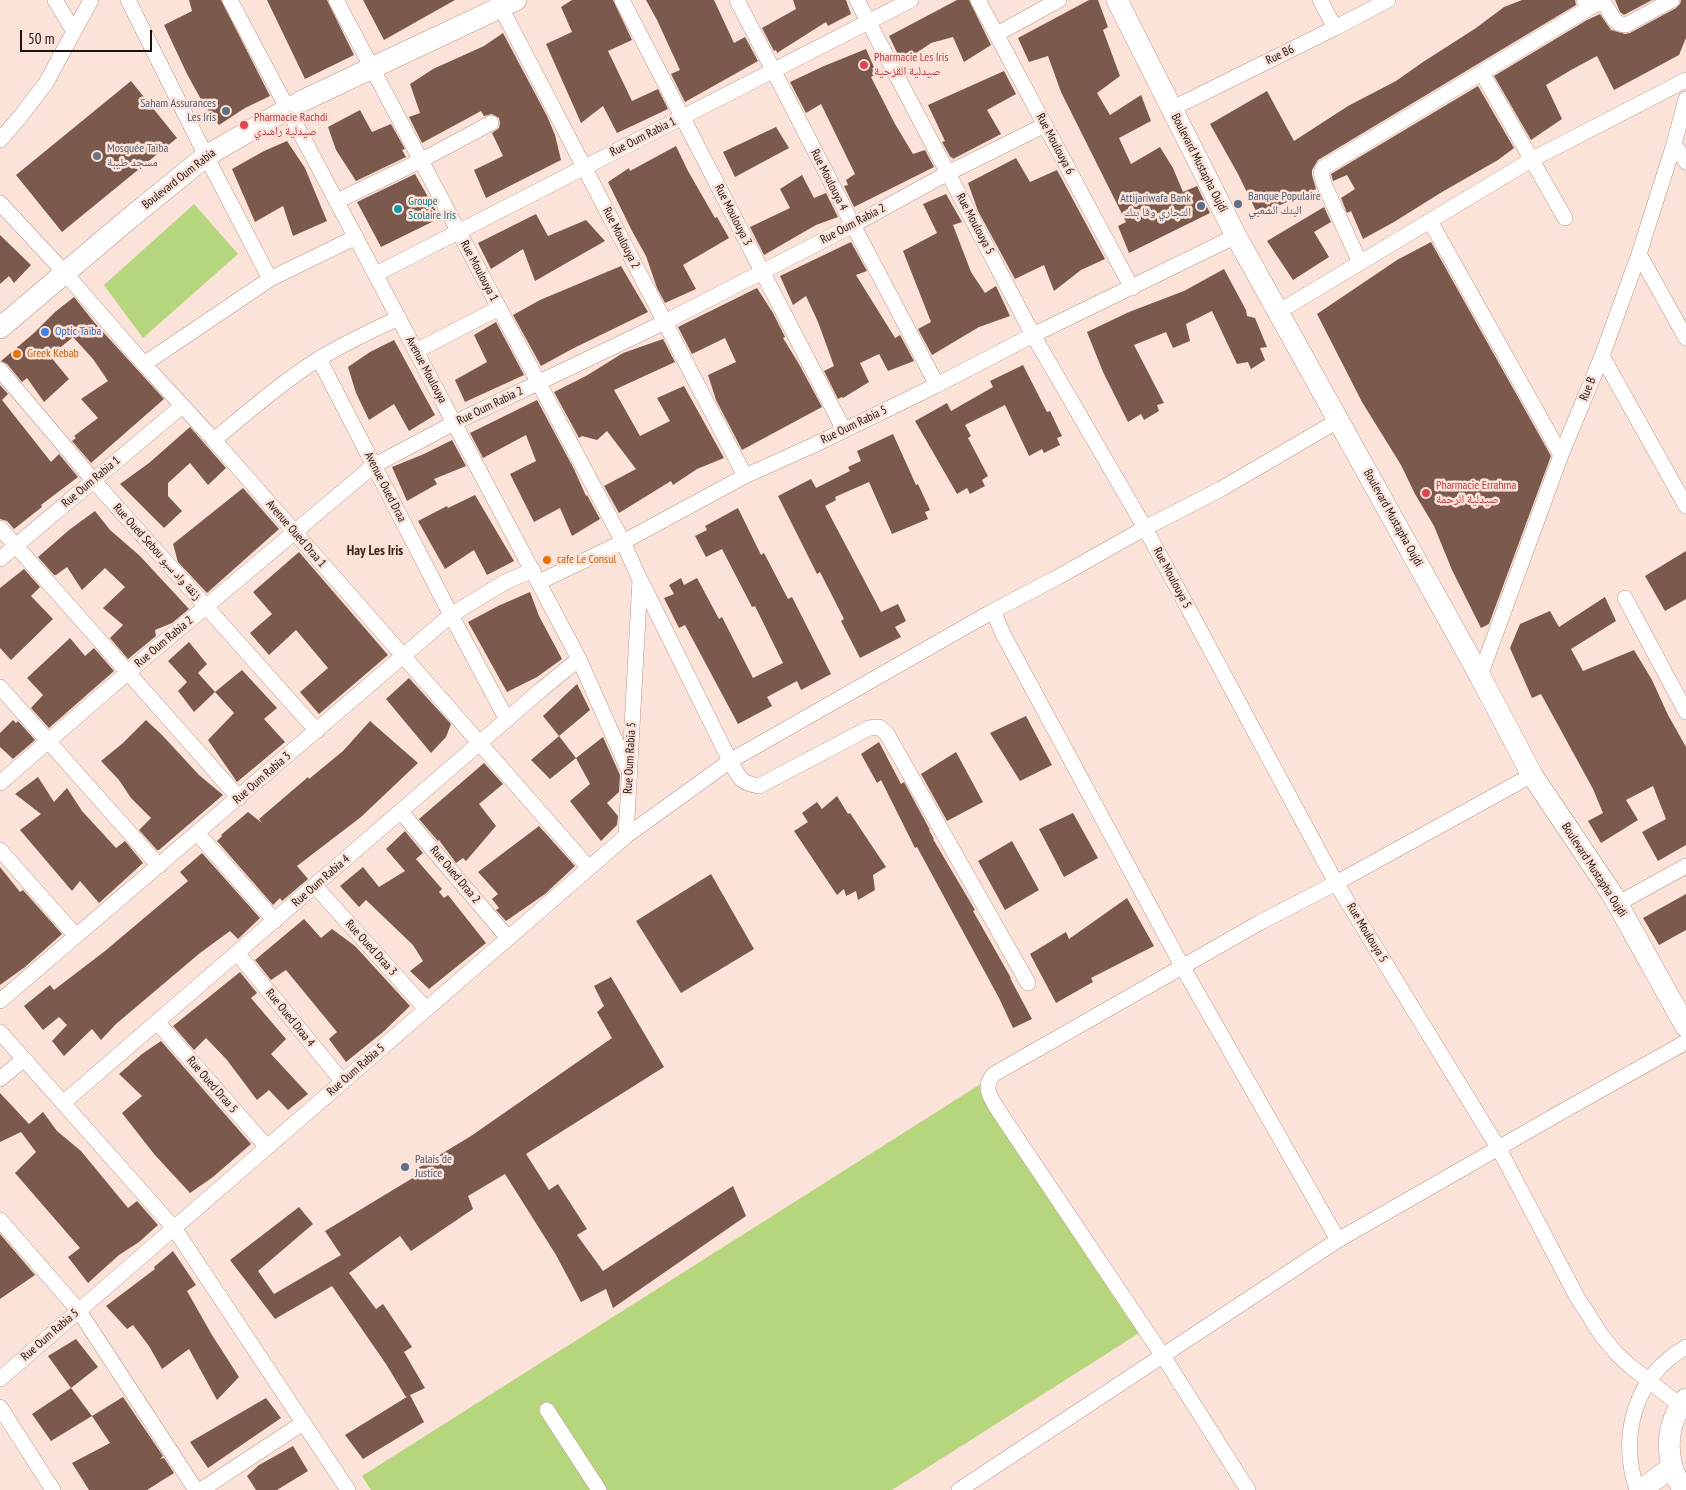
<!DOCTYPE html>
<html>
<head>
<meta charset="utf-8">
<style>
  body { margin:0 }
  #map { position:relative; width:1686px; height:1490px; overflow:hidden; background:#fbe3da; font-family:"PT Sans Narrow",sans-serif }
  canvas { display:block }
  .scale { position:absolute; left:20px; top:30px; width:132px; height:22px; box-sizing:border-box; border:2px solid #1f120d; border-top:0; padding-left:6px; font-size:15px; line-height:18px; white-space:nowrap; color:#1f120d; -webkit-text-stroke:4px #fbe3da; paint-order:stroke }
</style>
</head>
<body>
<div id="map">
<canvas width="1686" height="1490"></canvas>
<div class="scale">50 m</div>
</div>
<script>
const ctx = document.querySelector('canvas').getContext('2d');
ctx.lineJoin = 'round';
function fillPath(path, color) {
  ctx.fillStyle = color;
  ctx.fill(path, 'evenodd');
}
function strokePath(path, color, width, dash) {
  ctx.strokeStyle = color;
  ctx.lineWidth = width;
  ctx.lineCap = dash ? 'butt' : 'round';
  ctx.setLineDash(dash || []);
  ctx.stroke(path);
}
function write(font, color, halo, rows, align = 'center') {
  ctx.font = font + ' "PT Sans Narrow","Noto Naskh Arabic",sans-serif';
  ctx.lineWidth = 5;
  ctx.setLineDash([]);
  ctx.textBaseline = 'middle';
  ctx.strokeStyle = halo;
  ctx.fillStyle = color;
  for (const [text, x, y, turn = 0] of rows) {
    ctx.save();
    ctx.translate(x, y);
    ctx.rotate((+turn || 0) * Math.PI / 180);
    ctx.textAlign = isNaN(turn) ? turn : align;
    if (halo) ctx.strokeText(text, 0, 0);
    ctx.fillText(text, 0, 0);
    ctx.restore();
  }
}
fillPath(new Path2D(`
  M194,204l44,50 -95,84 -39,-53z
  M987,1080l157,250 -252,160h-521l-9,-14z`), '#b5d67c');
fillPath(new Path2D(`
  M189,0h32l49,96 -25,12 -26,17 -16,-22 -16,-29 -23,-49 28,-14z
  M267,0h60l27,55 -49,24z
  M363,0h92l-71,40z
  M572,0h41l19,40 -24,11 24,50 26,-12 10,20 -51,24 -14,-27 -22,17 -35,-79 26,-12 -11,-25z
  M646,0h68l20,43 11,-6 13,24 -73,41 -14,-28 9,-4 -23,-50z
  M793,0h53l5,14 -23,12 -2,-4 -49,31 -1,-3 -2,1 -12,-23 34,-19z
  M957,0h12l22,45 -27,17 -11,-25 -22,6 -29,20 -13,-27z
  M1089,0h9l10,27 -5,3 17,46 -23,17 13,22 31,-20 10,26 -32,17 12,26 29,-17 13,21 10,24 14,-6 13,27 -81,40 -11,-27 8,-4 -65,-130 -13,-36 -19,6 -11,-24z
  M1522,0h53l1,5 -258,155 -6,10v5l4,14 -58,26 -20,-41 -28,-50 57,-33 27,50 54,-35 48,-25 27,-19 53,-34 28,-21z
  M1615,0h37l-28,15 -4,-3z
  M1681,0h5v38l-7,17 -65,35 -17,-34 -26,14 -25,15 16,34 -31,21 -37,-64 93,-56 13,-6 11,16 14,4 5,-1 46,-25 4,-4z
  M503,33l44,83 8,19 6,25 -75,38 -12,-28 29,-14 -11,-23 7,-5 1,-5 -1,-5 -7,-4 -8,2 -3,-5 -59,32 -13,-26 11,-4 -10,-29 23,-15 51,-23z
  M866,49l11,25 -6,3 24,47 18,30 12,-4 9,17 -80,40 -10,-21 4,-1 -2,-5 9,-6 -34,-70 -15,9 -16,-31 34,-16z
  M1004,71l12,23 -29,16 14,24 -48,25 -1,-2 -1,1 -9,-16 3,-1 -17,-36z
  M131,81l46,57 -115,94 -46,-57z
  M1478,86l36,62 -16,12 -56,32 -48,30 -31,17 -12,-28 -4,2 -6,-15 14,-9 -8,-14 -14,6 -2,-7z
  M360,110l12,22 19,-8 14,25 -3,1 4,7 -50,24 -20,-31 -8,-23z
  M776,127l13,21 -54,29 -12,-25z
  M287,141l18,27 22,53 -34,15 -10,-30 -28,16 -23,-53 32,-18z
  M676,146l12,25 27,47 2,-1 12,21 -46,27 13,24 -31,14 -8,-15 -11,-32 -14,-25 -24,-49 21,-14 1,3z
  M1016,158l14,24 27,-12 48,89 -24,11 -27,21 -10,-26 -29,14 -37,-68 -10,-28z
  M415,174l25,44 -59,29 -24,-45z
  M802,175l12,23 12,-5 12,24 -22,8 -52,30 -14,-28 40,-19 -10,-19z
  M946,194l16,28 -9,3 18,47 14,21 11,-7 14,30 -31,11 -47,28 -14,-26 13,-7 -28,-71 34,-18 -14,-29z
  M1324,207l7,15 -17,10 15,25 -36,23 -26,-39z
  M536,214l12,22 38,-16 19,21 -70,40 -12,-32 -32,20 -13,-26z
  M0,235l31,30 -17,18 -5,-7 -9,8z
  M851,242l16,29 -11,4 39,63 5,-3 14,26 -26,10 -9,-17 -19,9 9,19 -26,16 -1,-1 -4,2 -14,-28 10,-5 -16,-44 -12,-26 -13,9 -13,-29z
  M1431,242l120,214 -62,168 -8,4 -29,-58 -18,-44 -19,-32 -14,-29 -39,-63 -45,-88 80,-54z
  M621,266l27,46 -76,37 -31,17 -28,-51 27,-15z
  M1224,269l22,41 1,6 8,2 12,29 -7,1 5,12 -14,9 -3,-7 -11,2 -25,-53 -26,13 4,17 -17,7 -7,-16 -32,13 30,58 -7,2 2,6 -15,9 -3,-6 -13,8 -25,-50 -16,-40 42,-20 55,-21z
  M757,288l16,25 12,24 -2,1 16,26 23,43 -80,43 -26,-50 -8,-25 28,-13 -11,-24 -33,16 -14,-27z
  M74,297l20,25 70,77 -73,64 -19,-22 4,-3 -2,-2 24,-18 -17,-19 27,-18 -15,-22 -20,-22 -23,19 19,23 -25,23 -17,-24 -5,4 -15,-18 -6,-3 33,-28 21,-21z
  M496,322l28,53 -59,27 -10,-22 32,-18 -13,-27z
  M663,339l12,23 -61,28 26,46 30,-15 -13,-23 27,-12 40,72 -27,11 -24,16 -2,-4 -52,32 -15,-27 32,-17 -29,-38 -10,9 -15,-4 -3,2 -25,-46 32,-16 37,-23z
  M394,340l41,75 -26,16 -15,-27 -25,16 -13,-27 -8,-26 22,-15z
  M1023,365l24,47 3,-1 12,25 -5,2 3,7 -16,8 -2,-4 -13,7 -24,-51 -40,20 6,11 -3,2 20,38 -6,4 3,6 -15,8 -3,-6 -10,6 -42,-73 32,-18 4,8 42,-24 -3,-6z
  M0,385l8,9 -6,6 49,62 8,-8 19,23 -37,28 1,2 -28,22 -7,-8 -7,-2z
  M537,400l37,69 12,27 1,-1 13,24 -28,17 -12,-28 -26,14 -24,-48 26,-13 -10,-26 -43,23 -13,-25z
  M190,427l36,41 -18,17 -18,-22 -22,20v13l14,15 -18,17 -44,-44 29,-21z
  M893,434l23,51 2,-1 12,26 -5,2 3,7 -36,15 -23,-52 -34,15 1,3 -11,6 56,106 17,-8 8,17 -11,6 6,10 -41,21 -19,-37 3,-2 -24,-47 -3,2 -39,-78 33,-17 5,9 34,-17 -2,-4 13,-6 -4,-10z
  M452,440l14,26 -32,13 3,5 -30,17 -15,-34 32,-13z
  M243,488l36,41 -72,64 -29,-31 -5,-18z
  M475,495l39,66 -27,14 -13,-25 -29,19 -27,-48 29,-15 1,2z
  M738,508l23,47 3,-2 24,46 4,-2 39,77 -30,16 -4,-9 -30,16 5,9 -34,18 -53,-99 -6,3 -15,-30 10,-4 -5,-9 12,-7 3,7 13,-7 22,41 3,-2 31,61 30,-15 -28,-57 -3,1 -30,-58 -16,8 -11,-21 12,-6 -2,-4z
  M95,511l15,19 30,26 49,53 -17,14 -17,7 1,6 -28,23 -18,-21 13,-13 -20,-17 22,-21 -20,-19 -23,22 -15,-23 -11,8h-2l-16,-18 31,-27z
  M1686,551v48l-21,12 -20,-35z
  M299,552l89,103 -69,59 -19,-22 28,-24 -32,-38 -27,25 -19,-22 22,-19 -19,-22z
  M24,569l16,18 -9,9 22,23 -42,41 -11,-12v-60z
  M530,592l9,24 23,43 -25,18 -30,15 -39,-70 30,-16z
  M1605,597l11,24 -45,28 12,22 51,-21 18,30 16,35 18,32v98l-28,16 -16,-29 24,-13 -13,-33 -27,14 12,20 -37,23 -13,-22 15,-8 -10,-24 -52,-95 -9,4 -22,-50 10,-24 30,-13 9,16z
  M70,638l15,18 9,-8 20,23 -65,57 -18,-20 12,-13 -16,-17z
  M189,642l18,22 -9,9 17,19 -21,20 -16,-21 9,-9 -19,-21z
  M242,670l35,38 -13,11 21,23 -48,40 -29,-42 26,-27 -19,-21z
  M409,678l42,46 -5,13 -15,16 -45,-54z
  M577,684l13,26 -31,26 -16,-20z
  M1026,716l26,49 -32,16 -30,-48z
  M13,720l3,3 2,-2 17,19 -22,19 -13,-12v-14z
  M146,720l16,15 37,40 24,20 -64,55h-2l-18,-20 12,-12 -20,-20 -12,-18 -18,-19 22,-18z
  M370,721l48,42 -57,54 -64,49 11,13 -26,22 -2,-3 -7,7 -56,-64 5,-5 -1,-1 27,-23 14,11 -3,-4 49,-42 1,2 34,-28z
  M559,736l17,22 -26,21 -19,-19z
  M603,737l17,38 -1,17 -12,11 11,13 -1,9 -16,16 -31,-40 20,-17 -14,-26z
  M879,742l22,42 3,-2 26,48h-1l5,9h-1l42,71 -2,1 38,67h-1l22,41 -19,9 -14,-30 -82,-151 -2,1 -34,-68 -4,3 -16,-29z
  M956,752l27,50 -36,19 -26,-47z
  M484,763l19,21 -24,20 17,22 -30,35 -3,-3 -7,5 -17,-23 -1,1 -19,-22z
  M38,777l16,25 13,-14 15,23 34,37 9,-7 18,22 -44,40 -19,-22 -8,10 -52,-61 21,-16 -26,-20z
  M837,796l11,18 2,-1 36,54 -13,8 2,15 -17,10 -2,-9 -10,5 -2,-7 -7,6 -43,-64 14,-9 -6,-9 15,-11 5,7z
  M1073,813l25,45 -34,19 -25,-48z
  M539,826l36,40 -30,28 -39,27 -10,-11 3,-2 -7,-9 6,-5 -20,-22z
  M405,831l18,22 -7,6 26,30 -3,3 5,6 4,-3 38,48 -57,46 -19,-18 13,-10 -10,-16 -47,-45 -7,7 -19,-21 23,-19 16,20 26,-16 -19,-22z
  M1012,841l27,49 -34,20 -27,-49z
  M202,853l58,65 -22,21 -8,-8 -30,22 -84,71 -15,16 -9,-11 -28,27 -12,-15 15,-16 -8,-8 -16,13 -19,-24 26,-21 4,5 51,-39 83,-70 -8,-9z
  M0,867l20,25 3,-2 39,44 -37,33 -25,18z
  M711,874l43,75 -73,44 -45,-72z
  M1686,894v36l-27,15 -16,-27z
  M1127,898l27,48 -63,32 2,4 -37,21 -26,-49 36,-22 3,7z
  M304,919l17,19 11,-9 23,17 55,60 -27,26 -37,30 -17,-23 8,-7 -51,-62 -15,10 -16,-20z
  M240,972l17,21 -6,5 35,41 -15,15 37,40 -20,16 -19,-20 -12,10 -30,-40 -21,-22 -12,12 -21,-24z
  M611,977l53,90 -138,87 23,36 9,-6 29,45 -10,6 26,36 130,-85 13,30 -133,92 -7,-19 -25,13 -25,-47 -51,-81 -37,22 5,13 -62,42 -11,-15 -51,37 27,36 7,-5 29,43 -8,5 21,36 -19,9 -20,-33 -54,-78 -57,33 -45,-59 69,-53 14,17 -55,47 16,23 67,-39 -16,-24 96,-58 -3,-5 53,-32 141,-98 -15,-26 7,-6 -10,-20z
  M161,1041l90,103 -38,33 -23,16 -36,-39 -32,-41 20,-17 -23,-22 23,-20z
  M0,1093l29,31 14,-12 14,19 24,20 47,57 9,-7 21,24 -19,17 -20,13 -31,28 -20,-26 12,-9 -65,-75 21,-21 -15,-20 -21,10z
  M0,1234l35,41 -35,24z
  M173,1251l23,34 -9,6 25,44 27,42 -22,23 -28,-51 -27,20 -13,-23 -16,-21 -6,4 -21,-23 49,-37 -1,-2z
  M76,1339l22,28 -27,21 -23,-32z
  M71,1388l21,28 -41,25 -19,-27z
  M410,1395l14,27 -61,37 -18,-24z
  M123,1397l40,59 -3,3 4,-1 10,15 -27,17h-58l-17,-27 38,-20 -18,-27z
  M266,1398l15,20 -73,50 -18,-26z
  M293,1446l15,25 -31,19h-21l-9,-14 12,-11z`), '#7b594d');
const street = new Path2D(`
  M55,0l18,30
  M128,0l78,156 64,123
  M230,0l349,659 48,108
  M336,0l287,542 -84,40
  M497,0l248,476
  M622,0l222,430
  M737,0l116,225 84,160
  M857,0l176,335 112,193 191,355 163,266 78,148 25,39 15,18 13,12 51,40
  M978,0l154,288
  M1320,0l15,28
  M1589,8l13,-6c10,8 9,23 24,23l46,-25
  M997,34l62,-34
  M1482,73l83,145
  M1171,109l164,-81 53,-28
  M0,140l20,-23 26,-34 45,-83
  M1674,144l12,18
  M337,201l83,-40 71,-38
  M0,203l65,70 79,91 70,76 375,428
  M1430,221l131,234
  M1639,254l47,84
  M1360,263l-36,-79 -3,-11 2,-5 266,-160 -5,-8
  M376,274l535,-274
  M1278,312l253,-152 155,-80
  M416,351l83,-43
  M1602,356l84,150
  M319,359l132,256 56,105
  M144,364l126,-85 86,-42
  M0,370l93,110 224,251
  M214,440c34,-28 68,-58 106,-82 26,-15 52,-28 79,-40
  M0,528l239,270
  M0,559l182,-153
  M641,581l89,180c9,16 10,22 29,25l110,-58 10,-1 8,7 141,249
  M1625,598l61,114
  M993,611l11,25 178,330 156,274
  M1480,676l81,-221 41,-99 37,-102 35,-110 12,-45
  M0,687l159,179
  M0,783l127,-110 246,-207 81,-43 211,-101 188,-97 95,-52 97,-48
  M401,812l107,126
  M197,833l78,88
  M626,836l14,-256 -17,-38 122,-66 69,-31 123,-60 96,-50 203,-99
  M0,850l76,86
  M315,886l111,123
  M1617,904l69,-38
  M237,953l106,129
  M0,1001l451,-386 54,-33 28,-12
  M157,1022l110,125
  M0,1032l174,196 174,262
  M0,1079l24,-20
  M63,1103l479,-414 37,-30
  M0,1220l79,91 117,179
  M0,1379l626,-543 104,-75 263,-150 65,-34 87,-49 76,-39 118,-69
  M0,1407l53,83
  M547,1410l52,80
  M201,1490l102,-67
  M959,1490l379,-250 225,-129 123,-69
  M1248,1490l-85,-134 -163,-243c-8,-13 -19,-26 -6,-39l265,-151 77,-40 196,-108
  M1637,1490c-18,-54 -3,-113 49,-143`);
const secondary = new Path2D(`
  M1117,0l119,236 244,440 52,99 80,119 74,133
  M0,328l125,-106 81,-66 94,-54 216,-102
  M1641,1490l31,-23
  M1684,1490c-20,-27 -20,-65 2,-91`);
strokePath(street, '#b89385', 16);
strokePath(secondary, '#b89385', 22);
strokePath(street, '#fff', 15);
strokePath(secondary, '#fff', 21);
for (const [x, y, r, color] of [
  [864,65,5,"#e0444e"],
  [226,111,5,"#5c6f8a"],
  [244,125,5,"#e0444e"],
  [97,156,5,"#6b7280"],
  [1238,204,5,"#5c6f8a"],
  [1201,206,5,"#5c6f8a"],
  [398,209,5,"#0f9aa8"],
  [45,332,5,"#3f7fe0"],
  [17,354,5,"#e8710a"],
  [1426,493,5,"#e0444e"],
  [547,560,5,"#e8710a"],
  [405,1167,5,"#5c6f8a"]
]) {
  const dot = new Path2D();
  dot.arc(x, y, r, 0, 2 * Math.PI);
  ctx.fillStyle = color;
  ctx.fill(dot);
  strokePath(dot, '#fbe3da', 2);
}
write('12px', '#1f120d', '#fbe3da', [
  ["Rue B6",1280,55,-26],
  ["Rue Oum Rabia 1",643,137,-27],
  ["Rue Moulouya 6",1055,144,62],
  ["Boulevard Mustapha Oujdi",1199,163,63],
  ["Boulevard Oum Rabia",179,179,-38],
  ["Rue Moulouya 4",829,180,63],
  ["Rue Moulouya 3",733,215,63],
  ["Rue Oum Rabia 2",853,224,-28],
  ["Rue Moulouya 5",975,224,62],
  ["Rue Moulouya 2",621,238,63],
  ["Rue Moulouya 1",479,271,62],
  ["Avenue Moulouya",426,370,62],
  ["Rue B",1588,389,-68],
  ["Rue Oum Rabia 2",490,406,-26],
  ["Rue Oum Rabia 5",854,425,-26],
  ["Rue Oum Rabia 1",91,482,-40],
  ["Avenue Oued Draa",385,487,63],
  ["Boulevard Mustapha Oujdi",1393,518,61],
  ["Avenue Oued Draa 1",296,534,49],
  ["Rue Oued Sebou زنقة واد سبو",157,552,48],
  ["Rue Moulouya 5",1172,578,62],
  ["Rue Oum Rabia 2",164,642,-40],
  ["Rue Oum Rabia 5",630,758,-87],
  ["Rue Oum Rabia 3",262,778,-41],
  ["Boulevard Mustapha Oujdi",1594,870,57],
  ["Rue Oued Draa 2",455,875,50],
  ["Rue Oum Rabia 4",321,881,-41],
  ["Rue Moulouya 5",1367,933,59],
  ["Rue Oued Draa 3",371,948,48],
  ["Rue Oued Draa 4",290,1018,51],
  ["Rue Oum Rabia 5",356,1070,-41],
  ["Rue Oued Draa 5",212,1085,49],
  ["Rue Oum Rabia 5",50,1335,-41]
]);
write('12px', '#be3a42', '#fbe3da', [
  ["Pharmacie Les Iris",874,58],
  ["صيدلية القزحية",874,72],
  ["Pharmacie Rachdi",254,118],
  ["صيدلية راشدي",254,132],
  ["Pharmacie Errahma",1436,486],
  ["صيدلية الرحمة",1436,500]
], 'left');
write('12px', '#4e5e75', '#fbe3da', [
  ["Saham Assurances",216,104],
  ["Les Iris",216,118],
  ["Banque Populaire",1248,197,"left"],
  ["البنك الشعبي",1248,211,"left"],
  ["Attijariwafa Bank",1191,199],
  ["التجاري وفا بنك",1191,213],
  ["Palais de",415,1160,"left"],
  ["Justice",415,1174,"left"]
], 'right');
write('12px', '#5b616d', '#fbe3da', [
  ["Mosquée Taïba",107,149],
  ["مسجد طيبة",107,163]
], 'left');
write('12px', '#0d838f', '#fbe3da', [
  ["Groupe",408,202],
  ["Scolaire Iris",408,216]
], 'left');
write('12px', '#366cbe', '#fbe3da', [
  ["Optic Taïba",55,332]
], 'left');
write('12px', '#c56008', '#fbe3da', [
  ["Greek Kebab",27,354],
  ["cafe Le Consul",557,560]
], 'left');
write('bold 14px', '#3f2217', '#fbe3da', [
  ["Hay Les Iris",375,551]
]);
</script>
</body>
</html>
